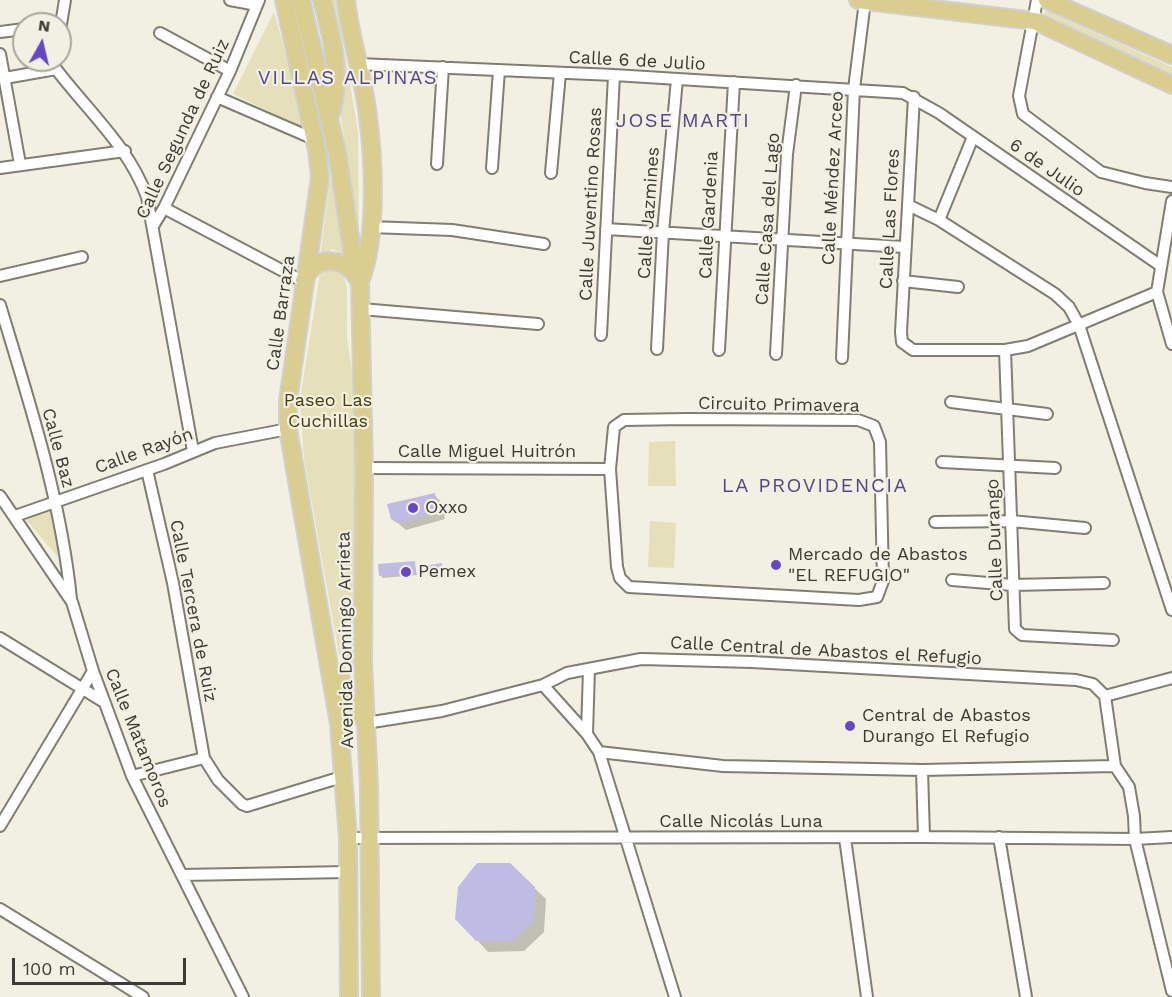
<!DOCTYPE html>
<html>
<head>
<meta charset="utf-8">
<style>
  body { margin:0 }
  #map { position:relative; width:1172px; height:997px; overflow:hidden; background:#f2f0e3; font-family:"Work Sans",sans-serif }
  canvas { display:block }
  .north { position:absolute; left:12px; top:12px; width:60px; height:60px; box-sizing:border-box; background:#f2f0e3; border:2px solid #a9a79d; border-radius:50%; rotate:8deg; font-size:16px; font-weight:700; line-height:24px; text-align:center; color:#3b3a35 }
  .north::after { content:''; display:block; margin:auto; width:21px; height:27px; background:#6649c2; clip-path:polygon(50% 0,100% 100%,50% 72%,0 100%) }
  .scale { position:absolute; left:12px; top:958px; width:174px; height:27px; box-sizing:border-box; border:3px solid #3b3a35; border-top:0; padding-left:8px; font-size:18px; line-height:21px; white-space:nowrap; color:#3b3a35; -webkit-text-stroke:4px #f2f0e3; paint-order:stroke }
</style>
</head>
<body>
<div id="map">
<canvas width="1172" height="997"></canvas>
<div class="north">N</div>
<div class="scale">100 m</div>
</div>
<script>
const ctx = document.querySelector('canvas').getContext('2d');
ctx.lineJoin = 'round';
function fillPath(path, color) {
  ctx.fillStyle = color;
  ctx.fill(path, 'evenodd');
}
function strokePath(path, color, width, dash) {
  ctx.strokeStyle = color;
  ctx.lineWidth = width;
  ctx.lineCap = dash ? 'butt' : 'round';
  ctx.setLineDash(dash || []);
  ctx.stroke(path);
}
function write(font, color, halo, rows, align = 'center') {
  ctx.font = font + ' "Work Sans",sans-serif';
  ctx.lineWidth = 4.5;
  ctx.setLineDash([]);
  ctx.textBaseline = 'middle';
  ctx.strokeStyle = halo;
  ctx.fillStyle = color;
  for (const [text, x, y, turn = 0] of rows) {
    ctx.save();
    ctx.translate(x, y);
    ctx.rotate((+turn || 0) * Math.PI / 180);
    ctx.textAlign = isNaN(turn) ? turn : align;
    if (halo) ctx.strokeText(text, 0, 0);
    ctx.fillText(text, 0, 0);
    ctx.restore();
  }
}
fillPath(new Path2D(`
  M325,0h11l22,132 1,115z
  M1045,10l127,57v8l-128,-57z
  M274,12l33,118 -74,-36z
  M330,178l7,20 9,57 -14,-6 -12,8z
  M330,267l13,6 4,15v49l6,43 4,273 -3,12 -8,-1 -7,-10 -35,-194 -4,-60 20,-127z
  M675,441l1,45h-28l1,-44z
  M54,508l14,61 -45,-53z
  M650,521l26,2 -2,45 -26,-1z`), '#e5dfba');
fillPath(new Path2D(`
  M434,495l8,8 3,16 -39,11 -14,-12z
  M414,563l3,12 -34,3 -2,-2z
  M441,564l4,13 -9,2 -2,-2z
  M509,864l37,35 -2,33 -20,19 -36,1 -11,-12z`), '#0003');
fillPath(new Path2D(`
  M435,493l3,19 -41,11 -6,-4 -4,-15z
  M415,561l1,12 -37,3 -1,-12z
  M442,563l2,12 -12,3 -2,-13z
  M477,863h33l25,24 -1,34 -22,20h-36l-21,-22 3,-32z`), '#bfbbe2');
const street = new Path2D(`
  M230,0l27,5
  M1037,0l-18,96 4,18 78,58 44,11 27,4
  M60,30l5,-30
  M0,32l24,-3
  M160,33l70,38
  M0,54l20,110
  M358,64l256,11 289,18 36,20 222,153
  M56,69c32,42 73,78 91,128l46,254
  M5,78l51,-9
  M217,97l97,42
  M914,97l-13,235 1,10 11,8h92l23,-4 129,-54
  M437,164l6,-97
  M0,168l125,-17
  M492,168l7,-98
  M551,173l9,-100
  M1172,201l-15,91 15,52
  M908,205l31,15 116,74 14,13 10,18 93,285
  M164,208l140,74
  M939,220l34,-83
  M153,226l11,-18 66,-137 29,-71
  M370,227l82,3 92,14
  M606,229l298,18
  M0,276l82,-19
  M903,281l55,6
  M0,305c29,96 61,194 71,294
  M361,309l177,15
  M601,335l13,-260
  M657,349l6,-117 14,-153
  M719,350l15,-268
  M1005,350l10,279 7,6 91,5
  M776,354l11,-200 9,-69
  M842,358l12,-269 11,-88
  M951,402l96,12
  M687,419l171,1 16,6 6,16 3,139 -6,16 -18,3 -230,-13 -9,-9 -3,-11 -7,-98 4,-42 10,-7z
  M942,462l113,6
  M364,468l246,1
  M147,470l26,113 31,175 14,22 24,24 5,2 98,-30
  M0,496l72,106 21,69 39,105 111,221
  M15,516l149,-52 51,-21 73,-14
  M935,522l76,-1 74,7
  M952,580l60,5 92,-2
  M0,638l104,64
  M543,685l44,49 12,18 76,245
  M1105,696l10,70 14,21 5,29 1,23 37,152
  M1105,696l67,-18
  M366,723l76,-12 101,-26 24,-12 74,-14 111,3 324,18 17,4 12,12
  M587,734l2,-65
  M599,752l124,14 199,4 193,-4
  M922,770l2,67
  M132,776l72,-18
  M0,826l93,-155
  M999,837l27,160
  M348,838l576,-1 211,2 37,-2
  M845,838l22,159
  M182,875l166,-3
  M0,909l143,88`);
const primary = new Path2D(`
  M284,0l33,150 3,27 -32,224v28l51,295 9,114 1,159
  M301,0l36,152 16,104 7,26 4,186 -1,195 6,123 2,211
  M322,0c10,37 19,73 10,111
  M346,0c4,37 16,72 21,109 7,50 11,126 -7,173
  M858,0l177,21 137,64
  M1047,0l125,55
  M304,280c11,-26 41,-24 54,-1
  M340,676l6,20 20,27`);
strokePath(street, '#807e72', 14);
strokePath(primary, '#d0d0cf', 20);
strokePath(street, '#fff', 10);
strokePath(primary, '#d9ce90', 16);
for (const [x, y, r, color] of [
  [413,508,6,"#6649c2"],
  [776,565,6,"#6649c2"],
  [406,572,6,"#6649c2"],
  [850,726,6,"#6649c2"]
]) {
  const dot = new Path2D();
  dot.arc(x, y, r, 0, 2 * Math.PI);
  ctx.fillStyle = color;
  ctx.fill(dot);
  strokePath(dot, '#f2f0e3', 2);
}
write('18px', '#3b3a35', '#f2f0e3', [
  ["Calle 6 de Julio",637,61,3],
  ["Calle Segunda de Ruiz",183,129,-65],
  ["6 de Julio",1047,168,35],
  ["Calle Méndez Arceo",833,178,-87],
  ["Calle Juventino Rosas",591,204,-87],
  ["Calle Jazmines",649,213,-86],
  ["Calle Gardenia",709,215,-87],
  ["Calle Casa del Lago",768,219,-86],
  ["Calle Las Flores",890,219,-87],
  ["Calle Barraza",281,313,-82],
  ["Circuito Primavera",779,405,1],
  ["Calle Baz",58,448,75],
  ["Calle Rayón",144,451,-20],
  ["Calle Miguel Huitrón",487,452],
  ["Calle Durango",995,540,-92],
  ["Calle Tercera de Ruiz",193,611,79],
  ["Avenida Domingo Arrieta",346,640,-91],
  ["Calle Central de Abastos el Refugio",826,651,3],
  ["Calle Matamoros",138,738,68],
  ["Calle Nicolás Luna",741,822]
]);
write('18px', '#473e0a', '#f2f0e3', [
  ["Paseo Las",328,401],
  ["Cuchillas",328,422]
]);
write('18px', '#3b3a35', '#f2f0e3', [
  ["Oxxo",425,508],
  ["Mercado de Abastos",788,555],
  ["\"EL REFUGIO\"",788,576],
  ["Pemex",418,572],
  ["Central de Abastos",862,716],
  ["Durango El Refugio",862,737]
], 'left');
ctx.letterSpacing = '1.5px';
write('20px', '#524886', '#f2f0e3', [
  ["VILLAS ALPINAS",348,78],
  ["JOSE MARTI",683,121],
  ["LA PROVIDENCIA",815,486]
]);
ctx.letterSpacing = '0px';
</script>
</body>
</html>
